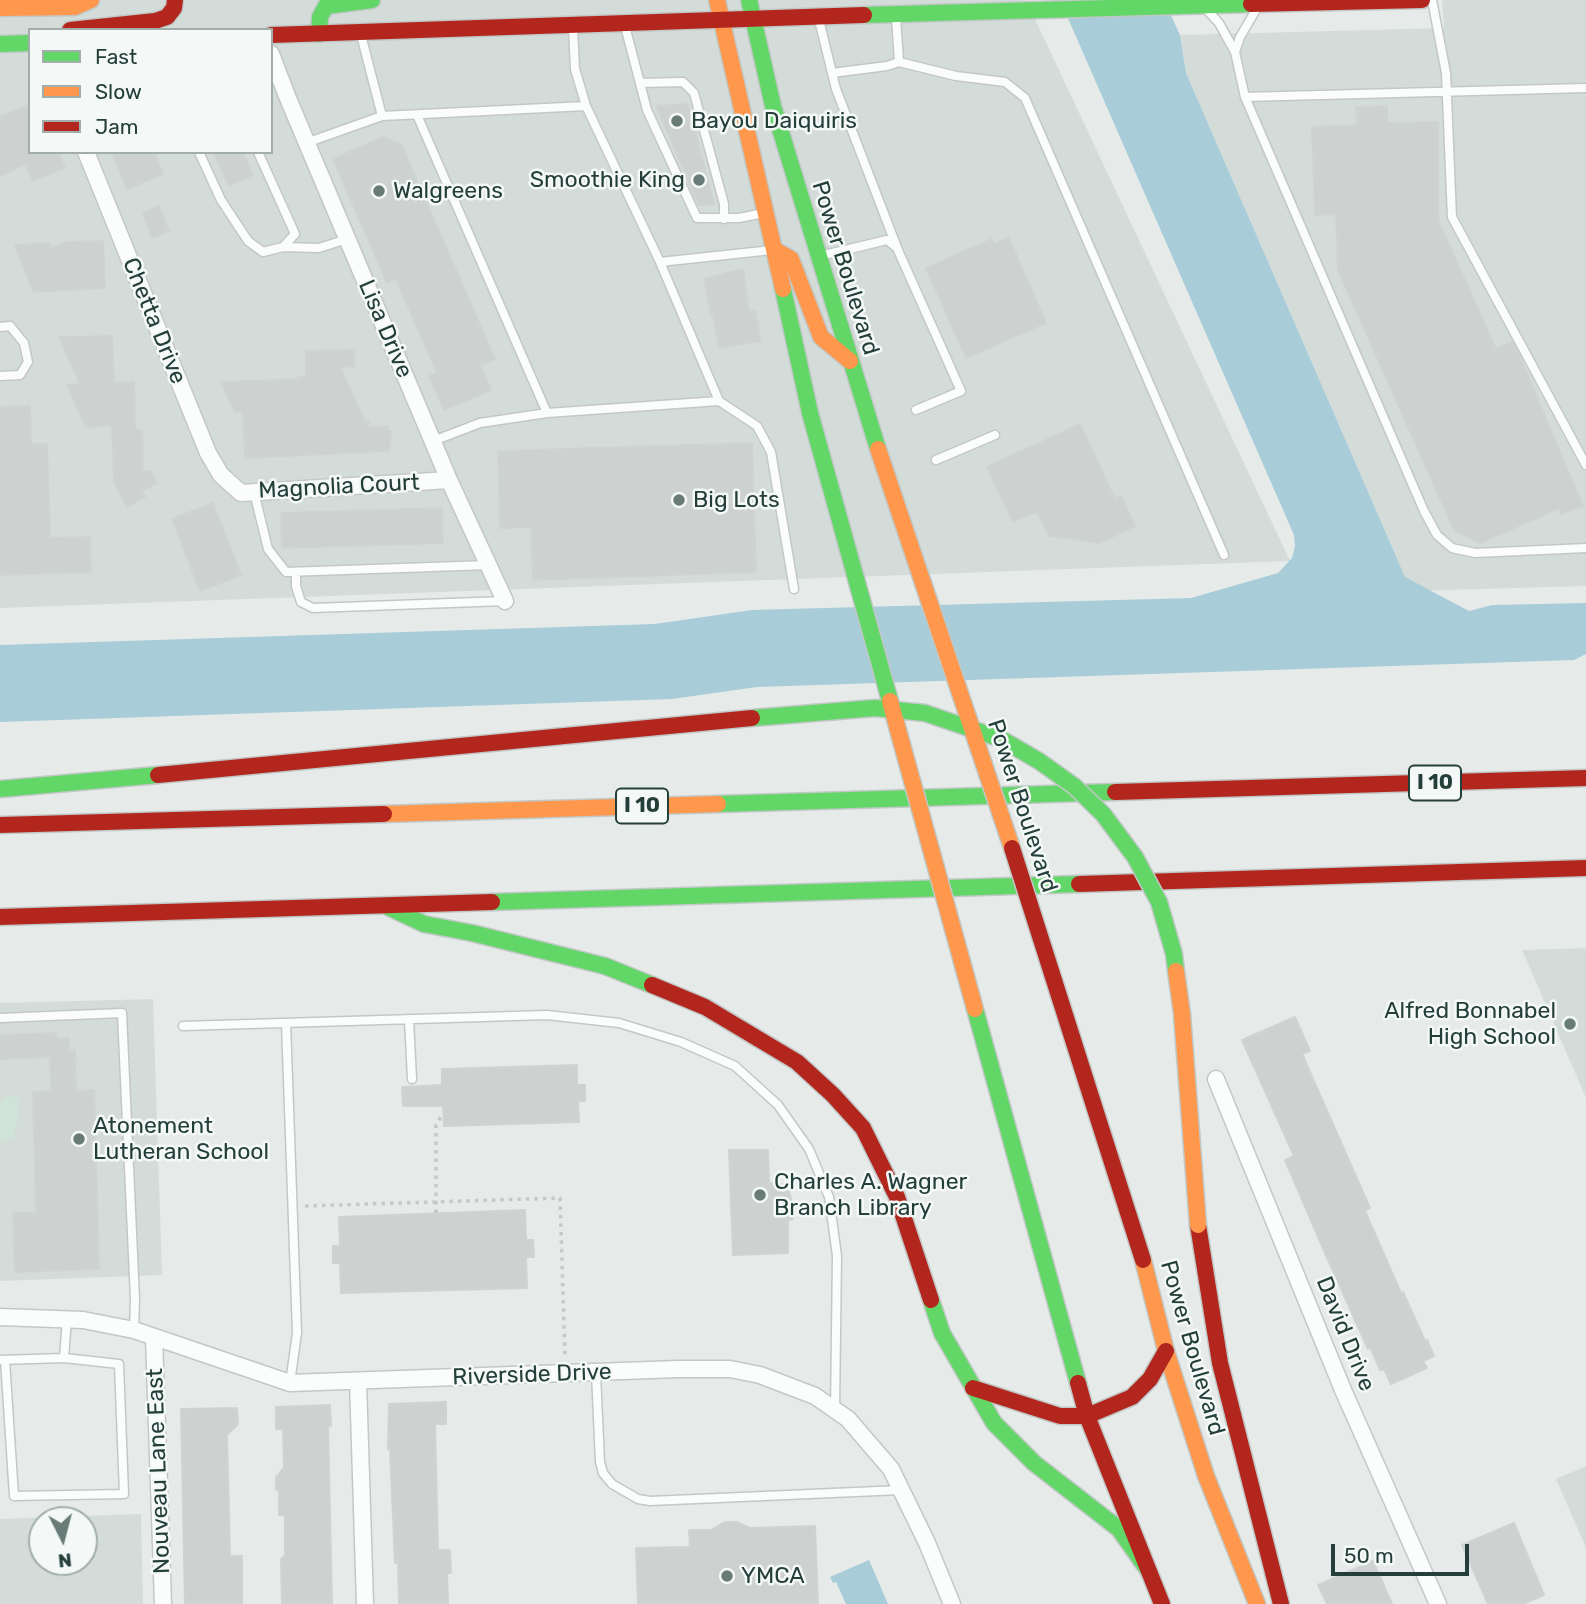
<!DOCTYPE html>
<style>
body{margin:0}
#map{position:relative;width:1586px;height:1604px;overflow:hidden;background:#e6ebe9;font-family:Rubik,sans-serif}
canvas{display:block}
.legend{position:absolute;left:28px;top:28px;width:245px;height:126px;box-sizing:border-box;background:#f4f9f7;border:2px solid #a1aeab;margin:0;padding:9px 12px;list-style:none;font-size:21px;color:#243e3a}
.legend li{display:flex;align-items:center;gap:14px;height:35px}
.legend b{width:35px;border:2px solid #a1aeab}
.north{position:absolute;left:28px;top:1506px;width:70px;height:70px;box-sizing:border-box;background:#f4f9f7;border:2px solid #a1aeab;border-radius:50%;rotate:174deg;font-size:19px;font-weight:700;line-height:28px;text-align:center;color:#243e3a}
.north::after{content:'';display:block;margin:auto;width:24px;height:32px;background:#687b77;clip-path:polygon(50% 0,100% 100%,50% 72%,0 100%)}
.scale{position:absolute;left:1331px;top:1544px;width:138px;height:32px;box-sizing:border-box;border:4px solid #243e3a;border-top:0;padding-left:9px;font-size:21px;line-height:24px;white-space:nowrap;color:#243e3a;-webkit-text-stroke:5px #f4f9f7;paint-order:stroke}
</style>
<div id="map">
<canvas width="1586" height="1604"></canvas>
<ul class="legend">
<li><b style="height:9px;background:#63d668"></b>Fast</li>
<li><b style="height:9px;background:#ff974d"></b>Slow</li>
<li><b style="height:9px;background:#b3261e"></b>Jam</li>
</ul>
<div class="north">N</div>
<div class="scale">50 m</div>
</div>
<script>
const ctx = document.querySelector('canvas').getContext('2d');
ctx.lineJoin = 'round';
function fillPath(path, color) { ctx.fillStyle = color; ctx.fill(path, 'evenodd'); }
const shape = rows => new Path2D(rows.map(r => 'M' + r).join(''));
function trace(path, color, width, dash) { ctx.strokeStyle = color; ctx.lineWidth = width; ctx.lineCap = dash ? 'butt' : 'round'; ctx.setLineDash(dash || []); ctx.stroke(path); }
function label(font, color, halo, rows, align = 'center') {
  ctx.font = font + ' Rubik,sans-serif'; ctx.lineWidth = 5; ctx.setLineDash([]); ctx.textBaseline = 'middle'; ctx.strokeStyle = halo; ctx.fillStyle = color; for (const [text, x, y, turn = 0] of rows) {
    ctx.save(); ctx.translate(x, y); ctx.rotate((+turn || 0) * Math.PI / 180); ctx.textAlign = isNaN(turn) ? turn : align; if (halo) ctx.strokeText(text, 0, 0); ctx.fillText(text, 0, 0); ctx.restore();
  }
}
const built = shape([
 [0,0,1026,0,1290,561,0,608],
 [30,30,271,30,271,152,30,152],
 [1442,0,1586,0,1586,586,1411,591,1186,73,1180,35,1444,28],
 [1586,948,1586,1098,1522,950],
 [153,999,162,1275,0,1281,0,1003],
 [1586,1466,1586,1548,1556,1479],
 [141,1514,143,1604,0,1604,0,1519],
 [42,1520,84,1520,84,1562,42,1562]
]);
const green = shape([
 [6,1097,16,1097,19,1101,19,1121,14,1128,15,1133,12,1138,0,1142,0,1106]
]);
const water = shape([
 [1060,0,1164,0,1180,35,1186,73,1405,577,1469,611,1492,605,1586,603,1586,654,1574,660,757,687,672,699,0,722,0,645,655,624,752,610,1191,598,1278,573,1292,558,1295,546,1294,535],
 [869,1560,888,1604,846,1604,836,1582,833,1583,830,1577]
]);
const building = shape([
 [30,104,30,152,58,152,65,168,33,181,26,164,0,176,0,117,30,104],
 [688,104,714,204,699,205,656,106,688,104],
 [1387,106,1387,123,1438,122,1438,220,1496,349,1512,342,1517,350,1583,506,1561,514,1559,508,1481,543,1454,530,1338,270,1336,214,1315,215,1312,127,1357,125,1356,107,1387,106],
 [383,137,401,144,495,359,480,365,491,390,444,410,429,376,437,373,396,279,387,283,333,159,383,137],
 [111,152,154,152,163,174,127,189,111,152],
 [213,152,243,152,253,175,229,186,213,152],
 [159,206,169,231,152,238,143,213,159,206],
 [1009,238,1046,323,966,358,926,268,992,239,995,244,1009,238],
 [103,241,105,288,33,292,15,245,49,243,51,249,67,242,103,241],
 [743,269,749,312,755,311,761,341,719,348,713,315,711,315,704,279,743,269],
 [112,336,114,383,134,382,135,429,142,431,143,471,151,471,157,483,142,491,145,497,127,507,114,481,112,426,86,427,67,385,80,384,59,337,112,336],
 [354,350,354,366,340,367,365,422,369,422,369,427,388,426,388,431,391,431,389,451,245,458,243,412,235,412,221,382,299,379,298,377,306,377,306,351,354,350],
 [30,406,31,444,47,444,50,538,90,537,91,572,0,575,0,407,30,406],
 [1080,424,1115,499,1121,496,1135,526,1099,543,1049,536,1037,511,1013,522,987,467,1080,424],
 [752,443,756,572,533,580,531,527,500,528,498,451,752,443],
 [213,503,241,575,200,591,172,519,213,503],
 [442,508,443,543,282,548,281,513,442,508],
 [1295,1017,1310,1051,1302,1054,1370,1208,1365,1211,1401,1293,1403,1292,1425,1341,1427,1340,1434,1356,1423,1361,1427,1368,1391,1384,1384,1369,1380,1370,1370,1347,1368,1349,1325,1253,1285,1160,1294,1156,1242,1040,1295,1017],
 [56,1033,56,1039,69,1038,69,1050,75,1050,76,1091,94,1090,99,1269,15,1272,13,1213,36,1213,33,1092,51,1091,50,1057,0,1059,0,1035,56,1033],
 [577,1065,577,1085,585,1085,585,1101,578,1101,579,1122,444,1126,443,1106,403,1106,402,1087,442,1085,442,1069,577,1065],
 [729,1150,768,1150,769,1183,787,1185,793,1205,793,1219,788,1220,788,1253,733,1255,729,1150],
 [525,1210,526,1240,533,1240,534,1257,526,1257,527,1288,341,1293,340,1263,333,1263,333,1246,340,1246,339,1217,525,1210],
 [446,1402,446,1424,435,1424,438,1550,450,1550,451,1573,447,1573,448,1604,399,1604,398,1562,395,1563,390,1449,388,1449,389,1404,446,1402],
 [330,1405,331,1426,328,1427,332,1604,282,1604,281,1559,285,1555,285,1515,279,1515,279,1490,276,1490,276,1477,284,1468,283,1429,276,1429,276,1407,330,1405],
 [237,1408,238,1424,227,1435,230,1556,242,1556,242,1604,185,1604,181,1409,237,1408],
 [725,1522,737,1522,750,1528,815,1526,818,1604,638,1604,636,1548,690,1547,689,1530,711,1530,725,1522],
 [1514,1523,1544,1595,1523,1604,1488,1604,1462,1545,1514,1523],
 [1373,1561,1392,1604,1327,1604,1318,1585,1373,1561]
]);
const path = shape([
 [305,1206,560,1198,565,1357],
 [436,1213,436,1125,443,1113]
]);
const lane = shape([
 [1432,0,1446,73,1452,217,1586,465],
 [1207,10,1219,23,1235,52,1240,37,1257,8],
 [819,20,836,89,896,245],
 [625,26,647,110,697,218,739,218,764,213],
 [361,35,382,116],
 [1235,52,1245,97,1424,511,1437,535,1452,548,1475,553,1586,548],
 [899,62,956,76,1005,82,1025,98,1224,555],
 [832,73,887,66,899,62,896,17],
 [640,83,683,82,694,93,724,204,724,219],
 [1245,97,1586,88],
 [417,115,547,413,719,401,660,262,586,106],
 [306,143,382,116,586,106,575,69,573,28],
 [199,152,221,200,248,241,263,252,283,247,295,234,258,152],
 [283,247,319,248,347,239],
 [820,256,887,240,897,248,961,391,916,410],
 [660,262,772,250],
 [0,327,10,326,24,343,28,362,20,375,0,376],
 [719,401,757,426,771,452,794,589],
 [433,441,480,423,547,413],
 [936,460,995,435],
 [254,492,268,549,286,572,489,565],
 [296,573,296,586,301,602,313,608,505,601],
 [0,1018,122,1013,135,1299,134,1330],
 [409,1019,412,1079],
 [286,1023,297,1333,290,1383],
 [183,1026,547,1015,619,1023,681,1042,735,1066,778,1105,809,1149,829,1197,837,1256,835,1410],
 [64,1358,67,1319],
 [0,1360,64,1358,119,1364,124,1494,14,1496,5,1360],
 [596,1373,600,1462,603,1473,612,1484,638,1499,650,1501,901,1490]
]);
const street = shape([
 [271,54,287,96,449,480,505,601],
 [86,152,208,453,221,475,241,493,449,480],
 [1216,1079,1343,1390,1438,1604],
 [0,1317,83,1320,134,1330,290,1383,678,1369,730,1369,760,1375,815,1396,848,1419,891,1469,927,1543,952,1604],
 [154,1337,163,1604],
 [358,1381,365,1604]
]);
const fast = shape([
 [749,0,773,106,878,449],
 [864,15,1251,4],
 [319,34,320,17,326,6,372,0],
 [0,44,30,43],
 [783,289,810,413],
 [0,789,158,775],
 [718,804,1115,792],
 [492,902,1079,884],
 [388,907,424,924,472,933,605,966,652,985],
 [975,1009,1078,1383],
 [931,1300,942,1333,994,1423,1034,1463,1119,1529,1148,1570]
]);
const slow = shape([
 [717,0,783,289],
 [0,8,75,7,91,0],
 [775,250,791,259,821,337,850,361],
 [384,814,718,804],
 [1143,1260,1166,1351,1206,1476,1257,1604]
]);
const jam = shape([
 [1251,4,1422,0],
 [70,30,155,21,167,17,174,8,175,0],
 [271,35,864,15],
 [1115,792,1586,778],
 [0,825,384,814],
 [1079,884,1586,868],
 [0,917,492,902],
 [652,985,705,1007,797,1062,833,1095,863,1128,897,1197,931,1300],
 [1198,1225,1220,1363,1281,1604],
 [1078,1383,1087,1416,1162,1604],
 [973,1388,1060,1416,1087,1416,1132,1397,1150,1379,1166,1351]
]);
const fastBridge = shape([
 [810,413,890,701],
 [752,718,875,708,925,713,1001,739,1039,761,1074,786,1103,814,1135,857,1159,902,1174,954,1176,971]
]);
const slowBridge = shape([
 [878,449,1012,848],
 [890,701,975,1009],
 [1176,971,1182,1014,1198,1225]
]);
const jamBridge = shape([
 [158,775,752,718],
 [1012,848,1143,1260]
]);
const markers = [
 [677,121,7,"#687b77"],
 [699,180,7,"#687b77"],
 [379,191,7,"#687b77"],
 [679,500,7,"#687b77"],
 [1570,1024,7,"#687b77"],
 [79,1139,7,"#687b77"],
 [760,1195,7,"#687b77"],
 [727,1576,7,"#687b77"]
];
const shields = [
 [1435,783,52],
 [642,806,52]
];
const shieldNames = [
 ["I 10",1435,783],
 ["I 10",642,806]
];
const poiNames = [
 ["Bayou Daiquiris",691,121],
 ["Smoothie King",685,180,"right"],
 ["Walgreens",393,191],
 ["Big Lots",693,500],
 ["Alfred Bonnabel",1556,1011,"right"],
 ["High School",1556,1037,"right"],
 ["Atonement",93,1126],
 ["Lutheran School",93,1152],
 ["Charles A. Wagner",774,1182],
 ["Branch Library",774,1208],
 ["YMCA",741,1576]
];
const streetNames = [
 ["Power Boulevard",845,268,73],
 ["Chetta Drive",154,321,68],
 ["Lisa Drive",385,329,67],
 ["Magnolia Court",339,487,-3],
 ["Power Boulevard",1022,806,72],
 ["David Drive",1345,1334,68],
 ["Power Boulevard",1192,1348,74],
 ["Riverside Drive",532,1375,-2],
 ["Nouveau Lane East",159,1471,-92]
];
fillPath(built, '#d4dcd9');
fillPath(green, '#cfe3d8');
fillPath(water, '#a8ccd8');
fillPath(building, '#cdd2d0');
trace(building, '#ced4d2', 2);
trace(lane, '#c3c8c6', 11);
trace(street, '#c3c8c6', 19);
trace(fast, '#c1c8c6', 19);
trace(slow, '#c1c8c6', 19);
trace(jam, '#c1c8c6', 19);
trace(path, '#c2cac9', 3.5, [3.5, 5]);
trace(lane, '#fbfcfc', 8);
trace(street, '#fbfcfc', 16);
trace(fast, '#63d668', 16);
trace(slow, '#ff974d', 16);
trace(jam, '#b3261e', 16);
trace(fastBridge, '#c1c8c6', 19, []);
trace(slowBridge, '#c1c8c6', 19, []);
trace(jamBridge, '#c1c8c6', 19, []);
trace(fastBridge, '#63d668', 16);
trace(slowBridge, '#ff974d', 16);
trace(jamBridge, '#b3261e', 16);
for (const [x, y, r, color] of markers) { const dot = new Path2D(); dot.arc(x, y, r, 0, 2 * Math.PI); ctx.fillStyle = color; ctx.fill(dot); trace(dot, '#f4f9f7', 2.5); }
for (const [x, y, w] of shields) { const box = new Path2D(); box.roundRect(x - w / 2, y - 17.5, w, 35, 5); ctx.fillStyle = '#f4f9f7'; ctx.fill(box); trace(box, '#243e3a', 2); }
label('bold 21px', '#243e3a', null, shieldNames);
label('23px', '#243e3a', '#f4f9f7', poiNames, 'left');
label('23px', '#243e3a', '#f4f9f7', streetNames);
</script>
